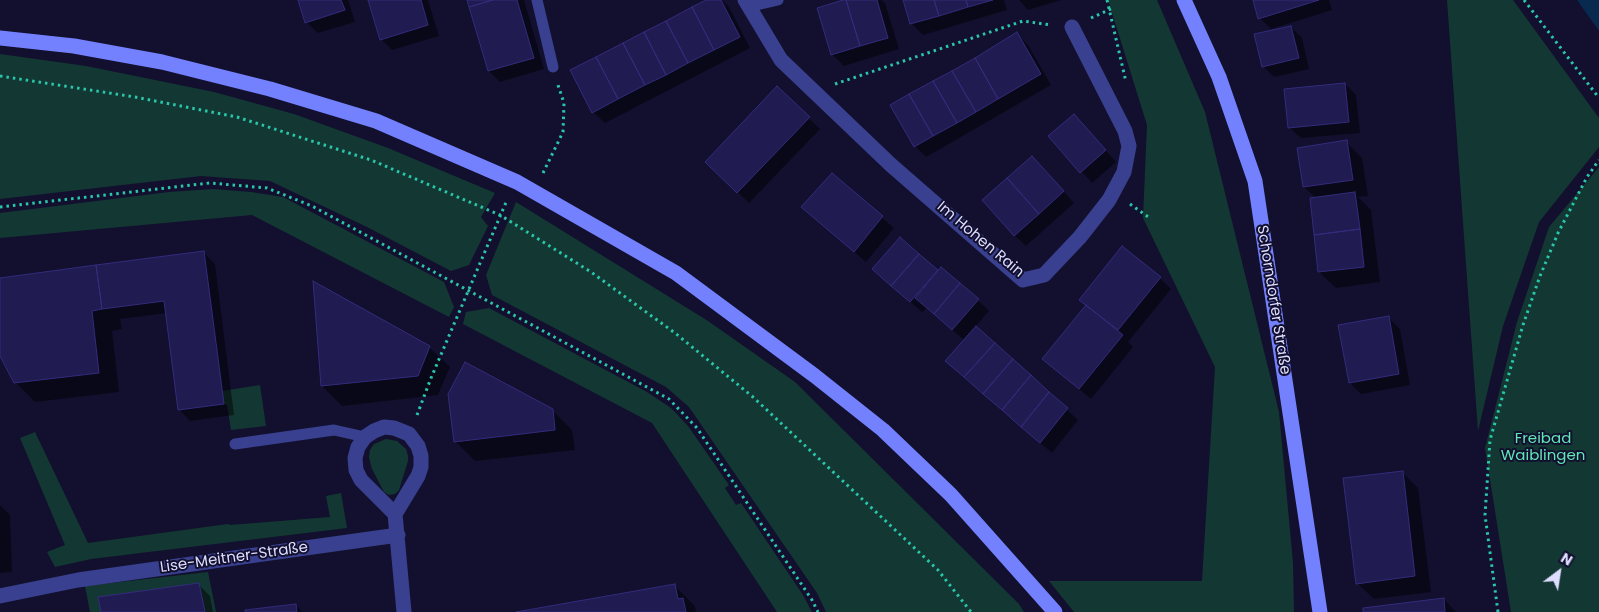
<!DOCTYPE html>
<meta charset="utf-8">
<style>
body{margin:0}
#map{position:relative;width:1599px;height:612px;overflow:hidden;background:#12102e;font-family:Poppins,sans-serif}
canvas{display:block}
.north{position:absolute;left:1534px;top:547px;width:50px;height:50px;-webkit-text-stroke:4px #12102e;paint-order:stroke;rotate:31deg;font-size:14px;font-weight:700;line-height:20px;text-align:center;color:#ddf}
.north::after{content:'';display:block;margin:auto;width:18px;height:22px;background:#ddf;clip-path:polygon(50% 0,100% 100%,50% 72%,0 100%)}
</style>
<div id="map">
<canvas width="1599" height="612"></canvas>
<div class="north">N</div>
</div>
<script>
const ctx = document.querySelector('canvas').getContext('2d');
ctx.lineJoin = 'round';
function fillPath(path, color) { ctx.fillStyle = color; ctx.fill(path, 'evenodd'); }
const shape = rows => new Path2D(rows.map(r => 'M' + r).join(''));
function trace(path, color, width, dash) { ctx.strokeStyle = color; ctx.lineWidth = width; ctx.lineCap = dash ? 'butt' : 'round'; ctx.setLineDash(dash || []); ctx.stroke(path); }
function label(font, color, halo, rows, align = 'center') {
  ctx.font = font + ' Poppins,sans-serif'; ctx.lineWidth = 4; ctx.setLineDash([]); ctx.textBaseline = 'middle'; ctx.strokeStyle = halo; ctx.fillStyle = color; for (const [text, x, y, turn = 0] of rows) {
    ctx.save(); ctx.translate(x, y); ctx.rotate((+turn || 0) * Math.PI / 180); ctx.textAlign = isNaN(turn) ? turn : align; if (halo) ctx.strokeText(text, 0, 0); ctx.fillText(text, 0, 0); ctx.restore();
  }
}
const green = shape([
 [1108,0,1157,0,1205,112,1279,412,1293,563,1294,612,1074,612,1049,581,1202,581,1215,367,1143,218,1147,125],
 [1447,0,1513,0,1599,118,1599,147,1539,222,1503,326,1478,431],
 [0,54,86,66,214,92,294,114,388,148,495,193,481,217,488,226,469,265,451,271,367,227,270,181,201,176,0,199],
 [1599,167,1599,612,1511,612,1485,448,1517,322,1549,227],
 [213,189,251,192,283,197,444,282,454,307,449,317,252,215,0,238,0,213,169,192],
 [516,202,708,321,795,382,1019,604,1024,612,826,612,817,593,689,407,666,387,492,295,486,275],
 [489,308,647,392,671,408,688,426,729,485,725,488,736,505,741,503,803,595,812,612,777,612,652,423,463,324,466,312],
 [260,385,266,426,231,430,227,405,224,404,222,391],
 [35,432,88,543,228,524,230,525,330,517,326,496,341,493,347,528,91,559,55,567,47,552,65,545,20,438],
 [386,439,397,441,406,449,408,456,408,461,399,490,395,494,389,495,384,492,372,469,369,457,370,450,374,444],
 [208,572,216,612,90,612,85,586]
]);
const water = shape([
 [1577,0,1599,0,1599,31]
]);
const shadow = shape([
 [299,0,348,0,355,22,318,33,306,22],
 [369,0,428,0,439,36,392,50,381,39],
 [469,0,524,0,544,69,500,82,489,71],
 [709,0,722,0,729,7,750,48,605,123,593,112],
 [847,0,881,0,885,3,899,49,844,66,832,54],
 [905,0,1004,0,1007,10,923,35,911,23],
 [1019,0,1061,0,1028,10],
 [1254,0,1329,0,1332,10,1271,29,1260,18],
 [1291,27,1302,38,1309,69,1274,77,1263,66],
 [1017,34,1028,45,1051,85,926,157,915,146,891,106],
 [1345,84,1356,95,1360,133,1301,138,1289,127],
 [777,88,820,129,749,203,706,162],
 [1074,115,1116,162,1092,183,1050,136],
 [1346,142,1362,158,1368,196,1358,197,1371,210,1380,282,1336,288,1319,272,1316,198,1304,187],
 [1044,169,1074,203,1026,246,1014,235],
 [832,175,894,228,866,262,814,218],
 [900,239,939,272,978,300,989,311,975,327,1078,420,1052,453,947,361,965,341,927,308,922,312,885,280],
 [203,252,215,264,234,415,190,421,179,409,167,313,120,319,122,329,112,331,119,392,35,402,15,382,0,353,0,279],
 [1160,278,1171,289,1128,342,1133,347,1091,399,1044,359,1087,306],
 [1388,317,1400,329,1410,385,1361,394,1350,383],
 [429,347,450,367,438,395,342,406,322,386],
 [552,410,572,430,575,450,475,461,455,441],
 [1402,472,1418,488,1431,592,1374,599,1357,583],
 [0,505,10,515,12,572,0,573],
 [199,585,210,596,213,612,102,612],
 [675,586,695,606,696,612,523,612],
 [1444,599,1456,612,1365,612],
 [296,605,302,612,246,612]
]);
const building = shape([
 [298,0,341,0,345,10,305,23,298,0],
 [368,0,421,0,428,25,380,40,368,0],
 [467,0,493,0,469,7,467,0],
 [493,0,517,0,534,58,488,71,469,7,493,0],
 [706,0,721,0,740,37,714,50,692,7,706,0],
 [843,0,846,0,860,46,831,55,817,8,843,0],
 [846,0,877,0,888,38,860,46,846,0],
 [903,0,934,0,939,16,910,24,903,0],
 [934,0,966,0,968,7,939,16,934,0],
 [966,0,993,0,968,7,966,0],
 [1253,0,1319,0,1258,19,1253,0],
 [692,7,714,50,688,63,666,21,692,7],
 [666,21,688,63,666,75,644,32,666,21],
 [1291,26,1299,58,1262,67,1254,34,1291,26],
 [644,32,666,75,645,85,623,43,644,32],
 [1017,32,1041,74,998,99,975,58,1017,32],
 [623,43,645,85,618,99,596,57,623,43],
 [596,57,618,99,592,113,570,70,596,57],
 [975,58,998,99,976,112,952,71,975,58],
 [952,71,976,112,957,123,933,81,952,71],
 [933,81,957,123,933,136,909,94,933,81],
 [1345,83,1349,122,1288,128,1284,89,1345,83],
 [777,86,810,117,737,193,705,162,777,86],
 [909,94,933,136,914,147,890,105,909,94],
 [1074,114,1106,150,1080,173,1048,136,1074,114],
 [1347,140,1353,180,1303,187,1297,148,1347,140],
 [1032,156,1064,191,1039,214,1007,178,1032,156],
 [832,173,883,216,854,252,801,207,832,173],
 [1007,178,1039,214,1014,236,982,200,1007,178],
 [1355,192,1360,229,1314,235,1310,198,1355,192],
 [1360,229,1364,267,1318,272,1314,235,1360,229],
 [900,237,919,254,891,286,872,269,900,237],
 [1122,246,1161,277,1118,330,1079,300,1122,246],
 [204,251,224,404,178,410,164,301,102,309,96,265,204,251],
 [919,254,938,270,910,302,891,286,919,254],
 [96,265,102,309,92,311,99,373,14,383,0,356,0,278,96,265],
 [941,267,960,283,934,314,915,298,941,267],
 [313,281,430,346,418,376,321,386,313,281],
 [960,283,979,299,952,330,934,314,960,283],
 [1086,305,1123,335,1079,389,1042,359,1086,305],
 [1389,316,1399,374,1349,383,1338,325,1389,316],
 [976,326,995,343,964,377,945,361,976,326],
 [995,343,1013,359,983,394,964,377,995,343],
 [1013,359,1031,375,1002,410,983,394,1013,359],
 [465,362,553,409,555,430,454,442,448,394,465,362],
 [1031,375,1049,392,1021,427,1002,410,1031,375],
 [1049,392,1068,408,1040,443,1021,427,1049,392],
 [1403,471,1415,576,1356,584,1343,478,1403,471],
 [199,583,205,612,101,612,98,597,199,583],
 [675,584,678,599,683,598,686,612,516,612,675,584],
 [1444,598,1445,612,1363,612,1363,608,1444,598],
 [296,604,297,612,245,612,245,610,296,604]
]);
const path = shape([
 [1107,0,1126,82],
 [1524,0,1599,98],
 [1091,18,1111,9],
 [0,76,135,97,237,117,371,160,500,215,591,272,675,333,753,397,938,570,971,612],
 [835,84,1023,21,1051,25],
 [543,173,563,132,564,103,558,85],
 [1130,204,1151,219],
 [0,207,210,183,267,188,312,206,669,399,697,428,812,600,818,612],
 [417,415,431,378,507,200],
 [1498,612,1485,515,1490,440,1523,325,1540,276,1558,233,1587,177,1599,160]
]);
const lane = shape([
 [537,0,553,67],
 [748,7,778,0],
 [235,444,334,430,365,437]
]);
const street = shape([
 [745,0,781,60,891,165,1023,280,1044,275,1080,237,1109,200,1124,172,1129,146,1125,131,1072,27],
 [395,514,361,480,356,470,355,458,358,447,365,437,374,431,384,427,394,428,409,434,418,446,421,456,421,467,418,476,395,514,404,612],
 [0,596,78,580,398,535]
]);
const secondary = shape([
 [1184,0,1219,77,1255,181,1320,612],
 [0,38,74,46,162,62,270,89,376,121,517,182,676,273,815,376,883,430,951,495,1055,612]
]);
const streetNames = [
 ["Im Hohen Rain",980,240,40],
 ["Schorndorfer Straße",1273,300,81],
 ["Lise-Meitner-Straße",234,558,-8]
];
const parkNames = [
 ["Freibad",1543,439],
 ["Waiblingen",1543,456]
];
fillPath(green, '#133833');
fillPath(water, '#082a4f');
fillPath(shadow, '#0007');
fillPath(building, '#201b50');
trace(building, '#332c7d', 1);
trace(path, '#2ac6aa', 3, [2.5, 4]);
trace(lane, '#39408f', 11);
trace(street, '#39408f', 15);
trace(secondary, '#7481ff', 15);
label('15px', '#ddf', '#12102e', streetNames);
label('15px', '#61e7b6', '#12102e', parkNames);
</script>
